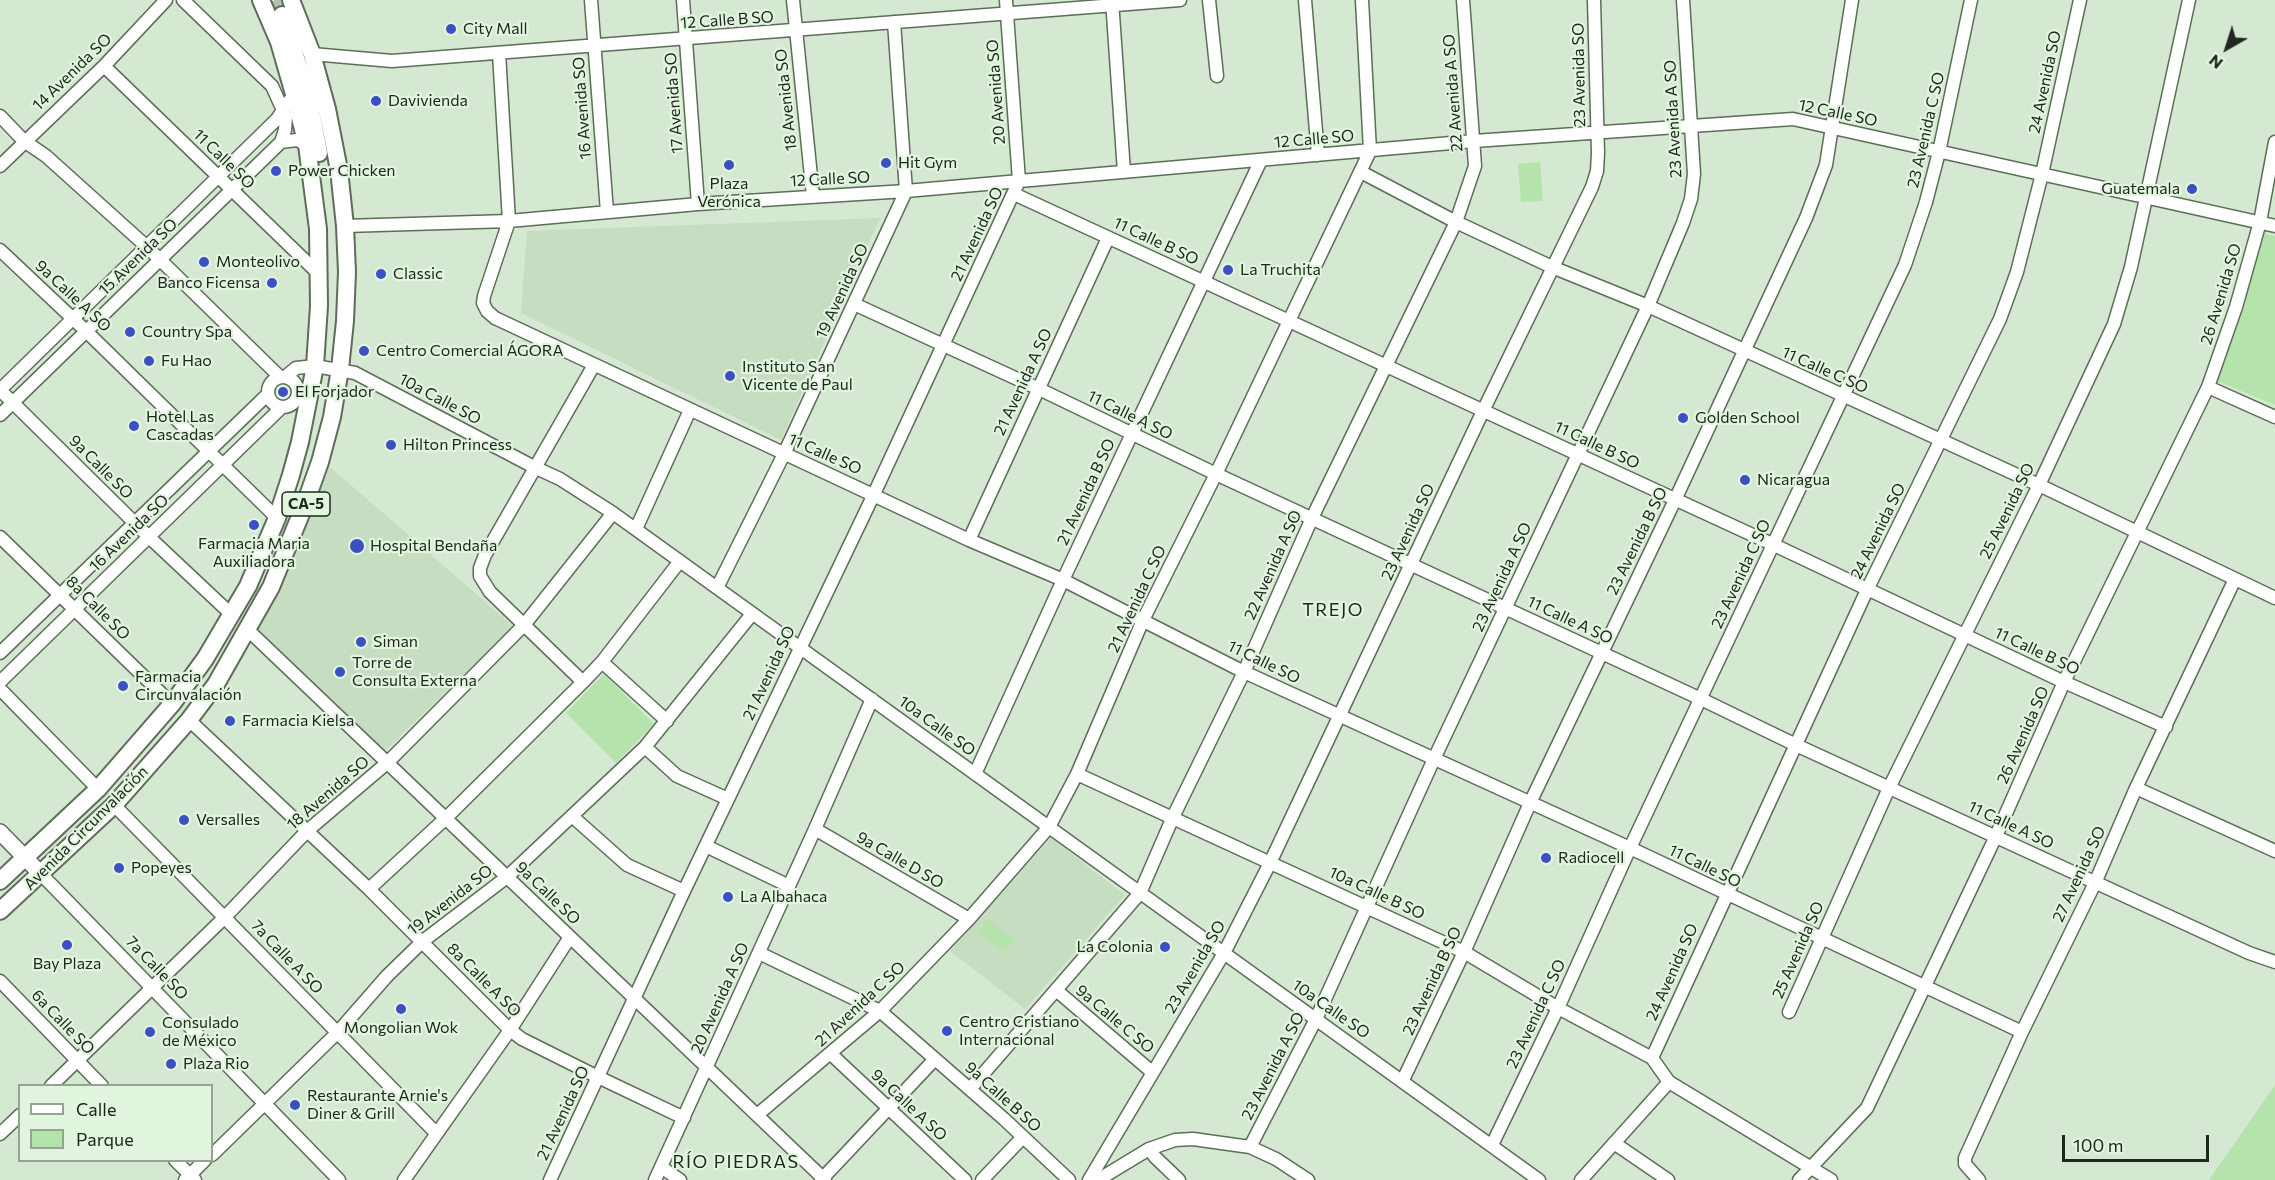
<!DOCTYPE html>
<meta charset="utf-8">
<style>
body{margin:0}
#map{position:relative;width:2275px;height:1180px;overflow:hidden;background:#d5e8d1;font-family:Commissioner,sans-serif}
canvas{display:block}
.legend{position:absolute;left:18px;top:1084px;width:195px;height:78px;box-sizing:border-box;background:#e2f6df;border:2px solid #94a392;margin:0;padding:8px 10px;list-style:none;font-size:18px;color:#20271f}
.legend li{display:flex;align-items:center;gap:12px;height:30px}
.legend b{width:30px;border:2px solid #94a392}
.north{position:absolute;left:2197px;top:18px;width:60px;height:60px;-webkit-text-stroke:4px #e2f6df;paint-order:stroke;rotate:219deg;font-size:16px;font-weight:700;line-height:24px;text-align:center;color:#20271f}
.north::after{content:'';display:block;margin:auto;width:21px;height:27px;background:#20271f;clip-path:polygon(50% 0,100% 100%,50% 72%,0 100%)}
.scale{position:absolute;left:2062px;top:1135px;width:147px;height:27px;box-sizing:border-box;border:3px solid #20271f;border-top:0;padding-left:8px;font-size:18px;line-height:21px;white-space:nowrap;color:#20271f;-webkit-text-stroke:4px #e2f6df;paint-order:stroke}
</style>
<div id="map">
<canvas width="2275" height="1180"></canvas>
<ul class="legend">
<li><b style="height:8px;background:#fff"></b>Calle</li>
<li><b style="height:16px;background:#b5e3ac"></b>Parque</li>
</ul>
<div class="north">N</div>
<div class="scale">100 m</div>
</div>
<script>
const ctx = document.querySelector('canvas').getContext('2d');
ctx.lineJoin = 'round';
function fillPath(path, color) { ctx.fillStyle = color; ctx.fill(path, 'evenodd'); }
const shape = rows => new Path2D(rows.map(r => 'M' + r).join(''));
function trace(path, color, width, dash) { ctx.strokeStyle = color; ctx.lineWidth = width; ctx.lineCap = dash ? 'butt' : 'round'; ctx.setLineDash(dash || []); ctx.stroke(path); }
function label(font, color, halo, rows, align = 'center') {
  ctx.font = font + ' Commissioner,sans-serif'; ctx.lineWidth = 4.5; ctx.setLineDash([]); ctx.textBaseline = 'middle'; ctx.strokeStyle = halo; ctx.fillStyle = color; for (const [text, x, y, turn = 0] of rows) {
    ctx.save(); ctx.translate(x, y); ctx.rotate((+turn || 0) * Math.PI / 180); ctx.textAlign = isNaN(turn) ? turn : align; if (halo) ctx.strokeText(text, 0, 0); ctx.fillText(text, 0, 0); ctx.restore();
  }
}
const built = shape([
 [880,218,781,440,521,313,527,231],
 [329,466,513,626,384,752,257,628],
 [1051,838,1125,895,1025,1009,950,951]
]);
const green = shape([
 [1540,162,1543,201,1521,202,1518,164],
 [2261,233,2275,236,2275,405,2217,381],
 '272 392a11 11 0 1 1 22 0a11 11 0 1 1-22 0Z',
 [604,674,654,724,616,763,566,713],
 [988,919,1014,939,1003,952,978,933],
 [2275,1085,2275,1180,2209,1180]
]);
const highwayTunnel = shape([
 [275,0,282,15]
]);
const minor = shape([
 [183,0,272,86,286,117,285,130,281,142],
 [591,0,607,212],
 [683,0,698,204],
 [793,0,813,196],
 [1112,0,1124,172],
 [1209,0,1217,76],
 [1305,0,1318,155],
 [499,53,509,221,484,296,483,303,487,311,495,318,969,540,1063,580,1244,672,1630,848,2022,1032],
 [312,54,392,61,1180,0],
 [104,66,320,275],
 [0,116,24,141,46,156,146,246,280,377],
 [0,166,104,66,166,0],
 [1361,172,1456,222,1552,267,1648,306,2039,485,2275,598],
 [1014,194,1772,544,2064,682,2166,727],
 [345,226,509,221,698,204,906,191,1474,141,1793,119,2275,226],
 [0,250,86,331,277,518],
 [854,304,1037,388,1216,474,1701,699,1796,745,2249,953,2275,962],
 '268 392a15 15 0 1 1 30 0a15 15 0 1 1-30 0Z',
 [285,377,296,368,315,366,355,373,534,467,560,479,613,513,1539,1180],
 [2208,387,2275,417],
 [0,390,277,119,294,94],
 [0,390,149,537,232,615],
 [0,415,281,142,297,140,307,145],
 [636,529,690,410],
 [0,537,172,704],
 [969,540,1108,238],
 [717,588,784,454,906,191,894,22],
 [248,630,825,1180],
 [0,653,268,394],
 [602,662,667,721],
 [0,682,282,407],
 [583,682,490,592,480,576,480,568,485,555,594,365],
 [0,689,98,789],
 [189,720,369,889,510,1030,522,1039,598,1077,684,1118],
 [645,747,677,776,728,799],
 [975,774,1063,580,1261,160],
 [1077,774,1464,952,1558,1008,1652,1058,1669,1082,1831,1180],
 [2136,788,2275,851],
 [114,805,436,1133],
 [573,817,627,865,684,891],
 [815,829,969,919],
 [706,846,789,886],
 [41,874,339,1180],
 [369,889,446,818,583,682,602,662,680,561],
 [759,953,880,1011,1004,1119,1069,1180],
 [0,981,102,1086],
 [1056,990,1152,1072],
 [1789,1012,1889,788,2039,485,2114,324,2131,267,2189,0],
 [831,1054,965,1180],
 [1652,1058,1867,590,2000,319,2017,272,2042,174,2080,0],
 [1403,1080,1464,952,1530,803,1675,500,1806,218,1826,165,1852,0],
 [51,1086,225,917,307,831,387,763,524,625,613,513],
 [970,1089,1140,893,1173,817,1244,672,1312,518,1456,222,1475,166,1463,0],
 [757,1115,880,1011,969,919,1049,827,1077,774,1143,620,1216,474,1370,151,1362,0],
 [0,1134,20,1115],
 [1614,1143,1668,1180],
 [1492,1145,1558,1008,1630,848,1905,265,1926,202,1939,152,1971,0],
 [1250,1147,1316,1019,1434,759,1648,306,1683,223,1691,199,1694,174,1683,0],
 [1149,1149,1155,1157,1179,1180],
 [212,1155,338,1032,387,976,423,941,507,877,645,747,752,614],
 [175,1160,195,1180],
 [661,1167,680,1180],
 [185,1180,205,1160],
 [404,1180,510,1030,570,937],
 [550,1180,684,891,874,494,1019,181,1006,0],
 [655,1180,815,829,872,699],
 [821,1180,935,1059],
 [982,1180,1023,1137],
 [1089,1180,1224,953,1270,863,1483,411,1592,187,1597,171,1598,153,1594,0],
 [1098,1180,1149,1149,1175,1140,1193,1139,1250,1147,1276,1159,1308,1180],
 [1581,1180,1669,1082],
 [1799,1180,1867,1108,1996,836,2064,682,2208,387,2236,307,2260,222,2275,142],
 [1979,1180,1965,1164,1965,1158,2022,1032,2095,883,2136,788,2235,579]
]);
const major = shape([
 [0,832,41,874]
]);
const highway = shape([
 [282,15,308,95,319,153],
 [0,881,98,789,172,704,205,659,248,586,277,518,291,475,300,442,315,366,319,306,318,229,307,145,294,94,279,42,261,0],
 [0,911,114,805,189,720,216,684,271,587,305,504,320,462,332,417,340,369,345,321,347,272,345,226,339,170,327,109,312,54,291,0]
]);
const markers = [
 [451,29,6,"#3b50c2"],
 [376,101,6,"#3b50c2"],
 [886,163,6,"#3b50c2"],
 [729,165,6,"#3b50c2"],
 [276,171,6,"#3b50c2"],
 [2192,189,6,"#3b50c2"],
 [204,262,6,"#3b50c2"],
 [1228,270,6,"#3b50c2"],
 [381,274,6,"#3b50c2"],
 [272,283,6,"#3b50c2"],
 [130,332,6,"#3b50c2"],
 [364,351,6,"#3b50c2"],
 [149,361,6,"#3b50c2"],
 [730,376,6,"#3b50c2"],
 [283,392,6,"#3b50c2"],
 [1683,418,6,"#3b50c2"],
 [134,426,6,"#3b50c2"],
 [391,445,6,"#3b50c2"],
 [1745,480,6,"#3b50c2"],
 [254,525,6,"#3b50c2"],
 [357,546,8,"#3b50c2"],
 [361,642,6,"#3b50c2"],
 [340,672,6,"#3b50c2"],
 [123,686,6,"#3b50c2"],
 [230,721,6,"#3b50c2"],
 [184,820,6,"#3b50c2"],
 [1546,858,6,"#3b50c2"],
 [119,868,6,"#3b50c2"],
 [728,897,6,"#3b50c2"],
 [67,945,6,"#3b50c2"],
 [1165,947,6,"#3b50c2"],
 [401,1009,6,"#3b50c2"],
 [947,1031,6,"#3b50c2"],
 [150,1032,6,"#3b50c2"],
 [171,1064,6,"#3b50c2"],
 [295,1105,6,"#3b50c2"]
];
const shields = [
 [306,504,48]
];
const shieldNames = [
 ["CA-5",306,504]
];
const streetNames = [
 ["12 Calle B SO",727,20,-4],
 ["14 Avenida SO",72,72,-44],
 ["23 Avenida SO",1579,75,-91],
 ["24 Avenida SO",2045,82,-78],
 ["20 Avenida SO",996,92,-94],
 ["22 Avenida A SO",1453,93,-94],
 ["18 Avenida SO",786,100,-96],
 ["17 Avenida SO",674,103,-94],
 ["16 Avenida SO",582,108,-94],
 ["12 Calle SO",1838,113,12],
 ["23 Avenida A SO",1673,119,-93],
 ["23 Avenida C SO",1926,130,-77],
 ["12 Calle SO",1314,139,-5],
 ["11 Calle SO",224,159,44],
 ["12 Calle SO",830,179,-3],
 ["21 Avenida SO",977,234,-65],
 ["11 Calle B SO",1156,241,25],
 ["15 Avenida SO",138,257,-44],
 ["19 Avenida SO",842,291,-65],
 ["26 Avenida SO",2221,294,-73],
 ["9a Calle A SO",73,296,43],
 ["11 Calle C SO",1825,370,24],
 ["21 Avenida A SO",1023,382,-65],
 ["10a Calle SO",440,399,28],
 ["11 Calle A SO",1130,415,26],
 ["11 Calle B SO",1597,445,25],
 ["11 Calle SO",825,454,24],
 ["9a Calle SO",101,467,45],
 ["21 Avenida B SO",1086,492,-65],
 ["25 Avenida SO",2007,511,-64],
 ["24 Avenida SO",1878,531,-64],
 ["23 Avenida SO",1408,532,-65],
 ["16 Avenida SO",129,533,-44],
 ["23 Avenida B SO",1637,541,-64],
 ["22 Avenida A SO",1273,565,-66],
 ["23 Avenida C SO",1741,574,-65],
 ["23 Avenida A SO",1502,577,-65],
 ["21 Avenida C SO",1137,599,-65],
 ["8a Calle SO",98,608,45],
 ["11 Calle A SO",1570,620,25],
 ["11 Calle B SO",2037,651,25],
 ["11 Calle SO",1264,662,26],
 ["21 Avenida SO",769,673,-65],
 ["10a Calle SO",937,726,36],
 ["26 Avenida SO",2023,735,-66],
 ["18 Avenida SO",328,793,-41],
 ["11 Calle A SO",2011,825,25],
 ["Avenida Circunvalación",86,828,-45],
 ["9a Calle D SO",900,860,30],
 ["11 Calle SO",1705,866,26],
 ["27 Avenida SO",2079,874,-65],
 ["9a Calle SO",548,893,44],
 ["10a Calle B SO",1377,893,25],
 ["19 Avenida SO",450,900,-38],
 ["25 Avenida SO",1798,950,-66],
 ["7a Calle A SO",287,957,46],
 ["23 Avenida SO",1195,967,-60],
 ["7a Calle SO",157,968,46],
 ["24 Avenida SO",1672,972,-66],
 ["8a Calle A SO",484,980,45],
 ["23 Avenida B SO",1432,981,-65],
 ["20 Avenida A SO",720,998,-66],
 ["21 Avenida C SO",860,1004,-43],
 ["10a Calle SO",1331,1009,35],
 ["23 Avenida C SO",1536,1014,-65],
 ["9a Calle C SO",1115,1019,40],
 ["6a Calle SO",63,1022,46],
 ["23 Avenida A SO",1273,1066,-63],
 ["9a Calle B SO",1003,1097,42],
 ["9a Calle A SO",909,1105,43],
 ["21 Avenida SO",563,1113,-65]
];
const poiNames = [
 ["City Mall",463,29],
 ["Davivienda",388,101],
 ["Hit Gym",898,163],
 ["Power Chicken",288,171],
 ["Plaza",729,184,"center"],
 ["Verónica",729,202,"center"],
 ["Guatemala",2180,189,"right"],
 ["Monteolivo",216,262],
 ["La Truchita",1240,270],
 ["Classic",393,274],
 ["Banco Ficensa",260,283,"right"],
 ["Country Spa",142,332],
 ["Centro Comercial ÁGORA",376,351],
 ["Fu Hao",161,361],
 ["Instituto San",742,367],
 ["Vicente de Paul",742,385],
 ["El Forjador",295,392],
 ["Hotel Las",146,417],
 ["Cascadas",146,435],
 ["Golden School",1695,418],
 ["Hilton Princess",403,445],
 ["Nicaragua",1757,480],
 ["Farmacia Maria",254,544,"center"],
 ["Auxiliadora",254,562,"center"],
 ["Hospital Bendaña",370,546],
 ["Siman",373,642],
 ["Torre de",352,663],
 ["Consulta Externa",352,681],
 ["Farmacia",135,677],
 ["Circunvalación",135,695],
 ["Farmacia Kielsa",242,721],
 ["Versalles",196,820],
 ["Radiocell",1558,858],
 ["Popeyes",131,868],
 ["La Albahaca",740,897],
 ["La Colonia",1153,947,"right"],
 ["Bay Plaza",67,964,"center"],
 ["Centro Cristiano",959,1022],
 ["Internacional",959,1040],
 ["Consulado",162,1023],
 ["de México",162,1041],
 ["Mongolian Wok",401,1028,"center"],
 ["Plaza Rio",183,1064],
 ["Restaurante Arnie's",307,1096],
 ["Diner & Grill",307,1114]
];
const neighbourhoodNames = [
 ["TREJO",1333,610],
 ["RÍO PIEDRAS",736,1162]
];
fillPath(built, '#c6ddc1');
fillPath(green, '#b5e3ac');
trace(highwayTunnel, '#b1c1ad', 16, [16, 8]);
trace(minor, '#5d6d59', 15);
trace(major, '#5d6d59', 18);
trace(highway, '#5d6d59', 20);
trace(minor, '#fff', 12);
trace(major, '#fff', 15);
trace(highway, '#fff', 16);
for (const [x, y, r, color] of markers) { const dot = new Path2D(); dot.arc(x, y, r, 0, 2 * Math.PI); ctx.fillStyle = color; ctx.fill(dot); trace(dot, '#e2f6df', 2); }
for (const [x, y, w] of shields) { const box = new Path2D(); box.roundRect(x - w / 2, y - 12, w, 24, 4.5); ctx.fillStyle = '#e2f6df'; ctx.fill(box); trace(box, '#20271f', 1.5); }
label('bold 15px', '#20271f', null, shieldNames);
label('16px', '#20271f', '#e2f6df', streetNames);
label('16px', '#20271f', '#e2f6df', poiNames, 'left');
ctx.letterSpacing = '1.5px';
label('18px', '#20271f', '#e2f6df', neighbourhoodNames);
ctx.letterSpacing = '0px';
</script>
